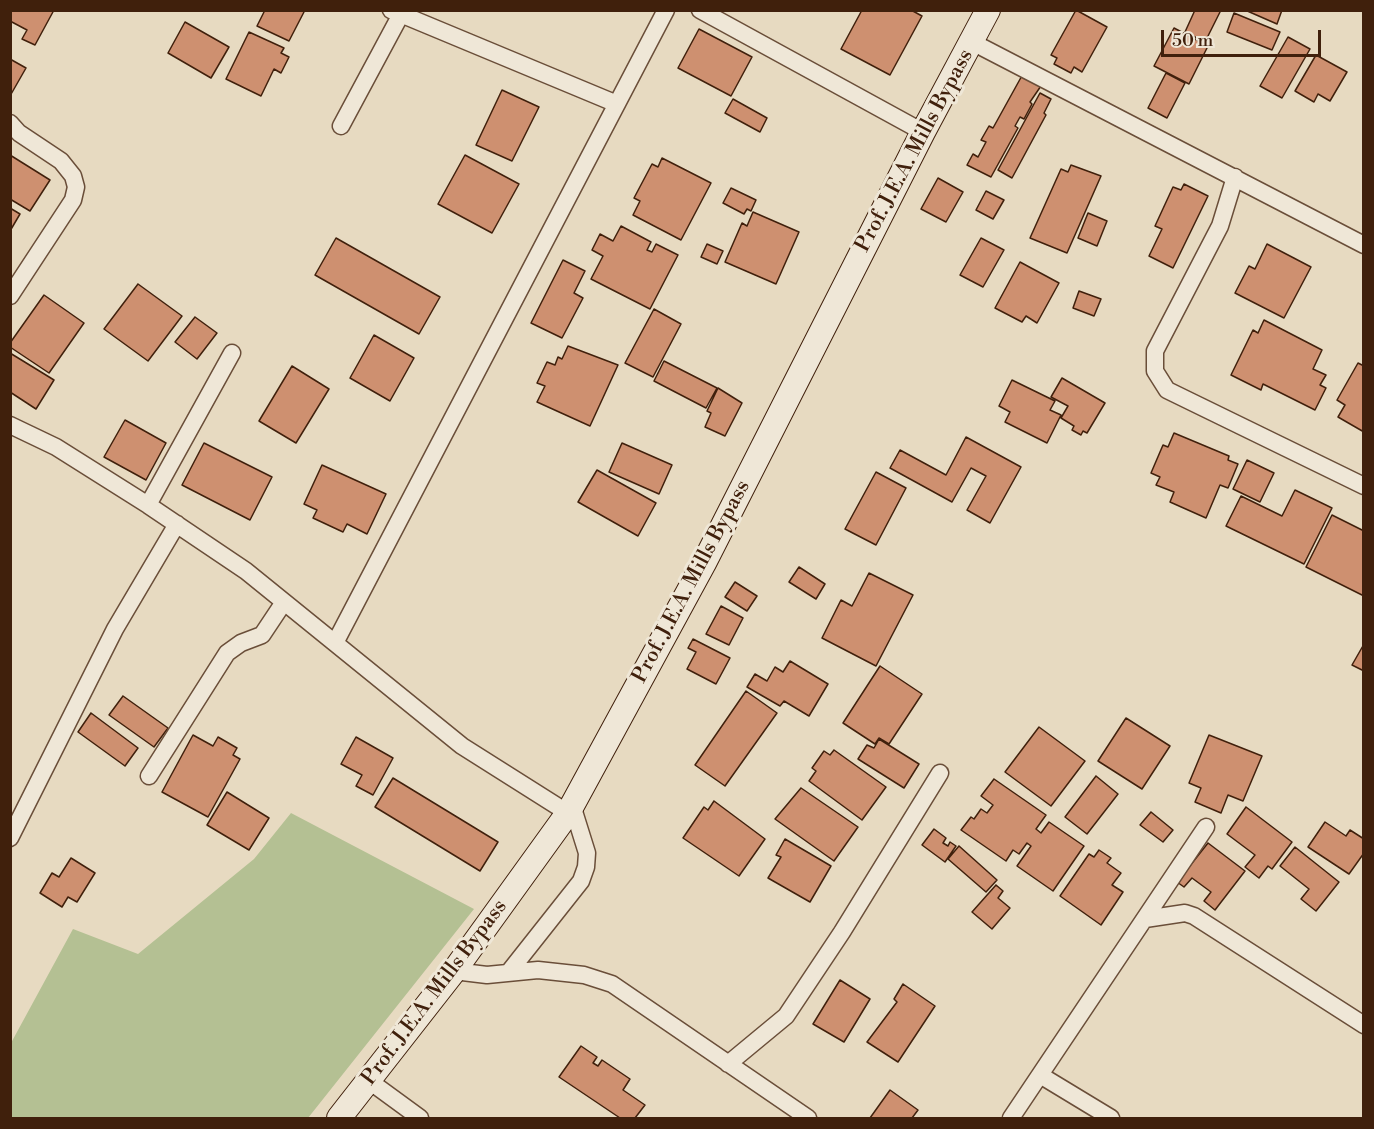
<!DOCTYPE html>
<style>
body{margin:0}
#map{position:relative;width:1374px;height:1129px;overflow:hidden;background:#e7dac1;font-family:"Libre Bodoni",serif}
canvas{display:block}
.frame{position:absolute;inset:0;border:12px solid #40200c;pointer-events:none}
.scale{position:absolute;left:1161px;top:30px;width:160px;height:27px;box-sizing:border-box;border:3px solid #40200c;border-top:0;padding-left:8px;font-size:18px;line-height:21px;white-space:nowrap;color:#40200c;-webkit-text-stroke:4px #efe7d7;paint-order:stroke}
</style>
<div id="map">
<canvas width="1374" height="1129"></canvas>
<div class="frame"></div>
<div class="scale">50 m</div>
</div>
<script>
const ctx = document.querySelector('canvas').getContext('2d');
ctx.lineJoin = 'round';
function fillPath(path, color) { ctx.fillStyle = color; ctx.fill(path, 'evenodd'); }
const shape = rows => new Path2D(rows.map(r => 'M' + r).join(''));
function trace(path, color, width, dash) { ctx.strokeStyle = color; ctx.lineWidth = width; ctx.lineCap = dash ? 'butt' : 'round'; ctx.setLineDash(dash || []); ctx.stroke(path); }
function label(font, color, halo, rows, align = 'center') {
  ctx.font = font + ' "Libre Bodoni",serif'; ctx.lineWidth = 6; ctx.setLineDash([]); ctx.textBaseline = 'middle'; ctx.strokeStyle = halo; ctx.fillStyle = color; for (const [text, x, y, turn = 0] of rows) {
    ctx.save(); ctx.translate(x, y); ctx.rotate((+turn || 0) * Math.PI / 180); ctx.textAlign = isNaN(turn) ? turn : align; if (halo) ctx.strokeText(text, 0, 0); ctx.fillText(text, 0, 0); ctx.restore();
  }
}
const green = shape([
 [291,813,474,909,308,1118,11,1118,11,1043,73,929,138,954,254,859]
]);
const building = shape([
 [10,10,54,10,35,45,22,39,27,30,10,21,10,10],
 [265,10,305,10,289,41,257,26,265,10],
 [862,10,911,10,922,16,890,75,841,49,862,10],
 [1076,10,1107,27,1082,72,1074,67,1071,73,1054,64,1057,58,1051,55,1076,10],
 [1195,10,1221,10,1205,42,1185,32,1195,10],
 [1245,10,1282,10,1277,24,1245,10],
 [1234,13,1280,32,1272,50,1227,32,1234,13],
 [185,22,229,47,211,78,168,53,185,22],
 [1174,28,1208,46,1189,84,1154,66,1174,28],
 [699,29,752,57,731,96,678,68,699,29],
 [249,32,284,48,281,53,289,57,281,73,274,69,261,96,226,79,249,32],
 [1288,37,1310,49,1282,98,1260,86,1288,37],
 [1316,55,1347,72,1330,101,1318,94,1314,102,1295,91,1316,55],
 [10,59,26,68,10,96,10,59],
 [1024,72,1043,83,1030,102,1032,104,1024,119,1020,117,1015,126,1018,128,991,177,967,165,973,154,978,157,986,142,981,140,989,126,993,128,1024,72],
 [1166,73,1185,83,1167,118,1148,108,1166,73],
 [502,90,539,107,512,161,476,145,502,90],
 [1040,93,1051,99,1044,113,1046,115,1012,178,998,170,1040,93],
 [733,99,767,118,760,132,725,113,733,99],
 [10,155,50,180,30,211,10,199,10,155],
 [465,155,519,184,492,233,438,204,465,155],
 [662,158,711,183,681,240,633,215,640,201,634,198,652,164,658,167,662,158],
 [1071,165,1101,176,1067,253,1030,238,1061,169,1068,172,1071,165],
 [938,178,963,192,946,222,921,209,938,178],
 [1184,184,1208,196,1173,268,1149,256,1162,229,1155,226,1173,187,1181,190,1184,184],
 [731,188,756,200,751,211,747,209,744,214,723,203,731,188],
 [986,191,1004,200,993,219,976,210,986,191],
 [10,208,20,214,10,231,10,208],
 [753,212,799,232,776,284,725,262,742,223,747,226,753,212],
 [1088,213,1107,221,1097,246,1078,238,1088,213],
 [621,226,651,242,647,250,652,252,656,244,678,255,650,309,591,279,603,256,592,250,600,234,613,241,621,226],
 [336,238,440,297,419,334,315,275,336,238],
 [981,238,1004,250,983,287,960,275,981,238],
 [707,244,723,251,717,264,701,257,707,244],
 [1267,244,1311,267,1284,318,1235,293,1249,266,1255,269,1267,244],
 [563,260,585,271,574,293,583,298,562,338,531,323,563,260],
 [1020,262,1059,283,1037,323,1026,316,1022,322,995,308,1020,262],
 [138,284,182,316,148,361,104,329,138,284],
 [1079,291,1101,299,1094,316,1073,308,1079,291],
 [44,295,84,323,49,373,10,347,10,343,44,295],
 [654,309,681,324,653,377,625,363,654,309],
 [195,317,217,333,197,359,175,342,195,317],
 [1264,320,1322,350,1313,369,1326,375,1320,385,1326,388,1315,410,1263,384,1261,390,1231,375,1253,330,1258,333,1264,320],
 [374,335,414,358,390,401,350,378,374,335],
 [568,346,618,365,590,426,537,402,545,386,537,383,547,362,555,365,558,357,562,359,568,346],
 [10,353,54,380,36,409,10,392,10,353],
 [664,361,717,388,706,408,654,381,664,361],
 [1358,363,1364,366,1364,432,1338,417,1345,405,1337,400,1358,363],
 [292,366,329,389,296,443,259,421,292,366],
 [1062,378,1105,403,1087,433,1083,431,1081,435,1072,430,1074,426,1061,418,1068,406,1051,397,1062,378],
 [1012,380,1055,401,1050,410,1061,415,1047,443,1005,422,1010,412,999,406,1012,380],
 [718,388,742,403,725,436,705,427,711,413,707,411,718,388],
 [125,420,166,443,146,480,104,457,125,420],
 [1174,433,1229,456,1228,460,1238,464,1228,488,1220,485,1206,518,1170,502,1174,492,1156,485,1160,477,1151,473,1163,445,1168,447,1174,433],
 [966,437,1021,467,990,523,967,510,986,476,971,468,952,502,890,468,900,450,946,475,966,437],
 [204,443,272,477,250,520,182,485,204,443],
 [622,443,672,465,659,494,609,472,622,443],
 [1247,460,1274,473,1260,502,1233,489,1247,460],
 [322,465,386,494,367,534,347,524,343,532,313,518,317,510,304,504,322,465],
 [597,470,656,503,638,536,578,502,597,470],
 [876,472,906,488,876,545,845,529,876,472],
 [1295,490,1332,508,1304,564,1226,526,1241,496,1282,516,1295,490],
 [1332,515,1364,531,1364,596,1306,567,1332,515],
 [799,567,825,584,816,599,789,582,799,567],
 [869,573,913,595,876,666,822,638,841,600,852,606,869,573],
 [735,582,757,596,747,611,725,597,735,582],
 [721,606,743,618,729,645,706,634,721,606],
 [693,639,730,658,716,684,687,669,696,652,688,648,693,639],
 [1364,644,1364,671,1352,665,1364,644],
 [790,661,828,684,809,716,784,701,780,706,747,687,755,674,767,681,775,667,783,672,790,661],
 [880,666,922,694,889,744,879,738,875,744,843,723,880,666],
 [746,691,777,713,725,786,695,765,746,691],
 [123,696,168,728,154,747,109,715,123,696],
 [91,713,138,748,125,766,78,732,91,713],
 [1126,718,1170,746,1142,789,1098,761,1126,718],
 [1039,727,1085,761,1051,806,1005,772,1039,727],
 [193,735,213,746,218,737,237,748,233,755,240,759,208,817,162,792,193,735],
 [1209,735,1262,756,1243,801,1228,795,1221,813,1195,802,1201,788,1189,783,1209,735],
 [356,737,393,758,373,795,356,786,362,775,341,764,356,737],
 [879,739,919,764,904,788,858,759,867,745,874,748,879,739],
 [834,750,886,787,862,820,809,781,816,771,812,768,824,751,830,755,834,750],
 [1096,776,1118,794,1087,834,1065,817,1096,776],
 [393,778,498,842,480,871,375,807,393,778],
 [994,779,1046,815,1036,829,1041,833,1049,822,1084,846,1053,891,1017,866,1031,846,1027,843,1019,854,1013,850,1006,861,961,830,971,817,974,819,981,809,987,813,993,805,981,796,994,779],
 [801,788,858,827,834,861,775,819,801,788],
 [227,792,269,818,249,850,207,825,227,792],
 [714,801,765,839,739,876,683,838,704,807,708,810,714,801],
 [1246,807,1292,842,1272,869,1268,866,1259,878,1245,867,1255,855,1227,834,1246,807],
 [1151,812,1173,830,1163,842,1140,825,1151,812],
 [1325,822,1346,836,1350,830,1364,839,1364,853,1349,874,1308,847,1325,822],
 [934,829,946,838,943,843,948,846,950,842,956,846,945,862,922,845,934,829],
 [785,839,831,866,810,902,768,878,781,857,776,855,785,839],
 [1208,843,1245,871,1215,910,1204,901,1211,892,1192,878,1184,887,1177,882,1208,843],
 [959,846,997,880,986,892,948,859,959,846],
 [1295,847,1339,882,1316,911,1301,899,1309,889,1280,866,1295,847],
 [1099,850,1111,858,1107,863,1121,873,1112,885,1123,892,1101,925,1060,896,1089,854,1094,857,1099,850],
 [71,858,95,873,77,902,68,897,62,907,40,893,52,873,59,877,71,858],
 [996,885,1003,891,998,898,1010,908,992,929,972,912,996,885],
 [840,980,870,999,844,1042,813,1024,840,980],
 [903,984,935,1006,898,1062,867,1042,897,1002,894,999,903,984],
 [581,1046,597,1057,593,1063,598,1066,602,1060,630,1079,623,1090,645,1105,635,1118,620,1118,559,1077,581,1046],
 [890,1090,918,1110,912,1118,870,1118,890,1090]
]);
const street = shape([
 [391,10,617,104],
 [700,10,923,132],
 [972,42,1364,245],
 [10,123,19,133,61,161,73,176,76,187,73,200,10,296],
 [341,126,400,16],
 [1235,177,1220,226,1155,351,1155,371,1167,390,1364,486],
 [10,425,56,447,148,505,246,571,462,746,568,813],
 [148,505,232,353],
 [335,643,666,10],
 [149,776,227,653,241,643,262,635,284,602],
 [10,838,115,629,177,524],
 [1145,919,1185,913,1194,916,1364,1025],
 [454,971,487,975,538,970,584,975,612,984,808,1118],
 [509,972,581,881,586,867,587,853,572,805],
 [728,1064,786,1016,842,932,940,773],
 [1040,1075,1111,1118],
 [368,1080,420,1118],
 [1011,1118,1206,827]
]);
const secondary = shape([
 [339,1118,454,971,568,813,704,563,923,132,988,10]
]);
const streetNames = [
 ["Prof. J.E.A. Mills Bypass",915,151,-62],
 ["Prof. J.E.A. Mills Bypass",692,582,-62],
 ["Prof. J.E.A. Mills Bypass",435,993,-53]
];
fillPath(green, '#b4c093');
fillPath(building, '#ce9070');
trace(building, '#40200c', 1.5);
trace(street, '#6a4e39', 19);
trace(secondary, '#40200c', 26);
trace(street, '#efe7d7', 16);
trace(secondary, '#efe7d7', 24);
label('21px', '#40200c', '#efe7d7', streetNames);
</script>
